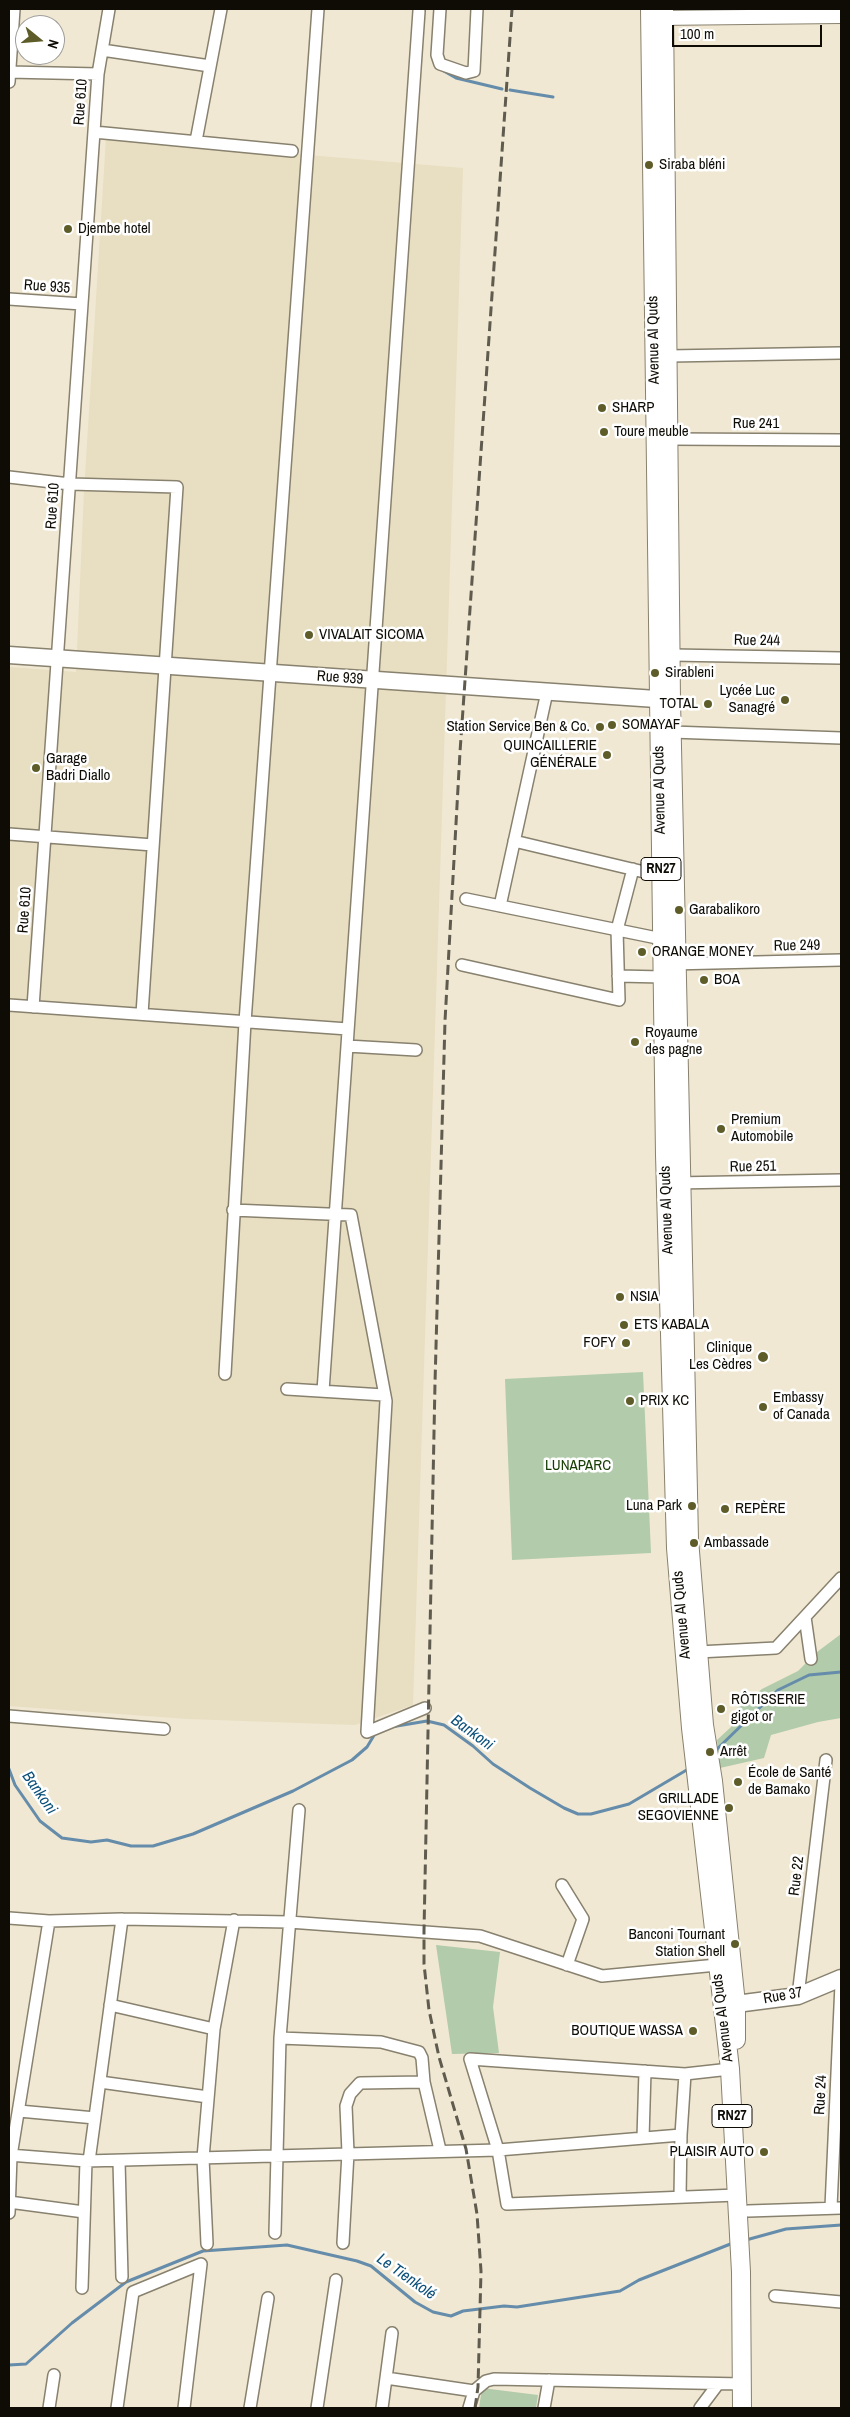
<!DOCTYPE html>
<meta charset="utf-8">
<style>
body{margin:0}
#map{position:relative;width:850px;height:2417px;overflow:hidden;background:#f0e8d3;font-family:"Archivo Narrow",sans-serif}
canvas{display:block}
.frame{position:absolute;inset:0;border:10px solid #0e0c05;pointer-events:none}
.north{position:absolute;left:15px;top:15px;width:50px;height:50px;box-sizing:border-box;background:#fff;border:1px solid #9f9e9b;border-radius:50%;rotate:107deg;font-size:14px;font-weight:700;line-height:20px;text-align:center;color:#0e0c05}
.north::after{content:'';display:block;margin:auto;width:18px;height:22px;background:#5e5c28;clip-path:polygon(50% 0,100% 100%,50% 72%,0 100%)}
.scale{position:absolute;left:672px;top:25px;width:150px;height:22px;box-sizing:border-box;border:2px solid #0e0c05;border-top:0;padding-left:6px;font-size:15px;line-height:18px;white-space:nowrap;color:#0e0c05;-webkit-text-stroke:4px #fff;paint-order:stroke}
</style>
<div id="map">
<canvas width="850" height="2417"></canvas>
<div class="frame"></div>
<div class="north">N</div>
<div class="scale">100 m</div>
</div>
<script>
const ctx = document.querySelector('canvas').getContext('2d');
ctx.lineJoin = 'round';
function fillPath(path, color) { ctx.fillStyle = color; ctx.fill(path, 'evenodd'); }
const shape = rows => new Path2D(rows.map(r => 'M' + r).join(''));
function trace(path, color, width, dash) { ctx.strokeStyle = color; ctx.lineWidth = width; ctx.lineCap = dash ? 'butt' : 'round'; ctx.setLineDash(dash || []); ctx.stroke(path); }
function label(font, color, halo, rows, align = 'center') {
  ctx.font = font + ' "Archivo Narrow",sans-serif'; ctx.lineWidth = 5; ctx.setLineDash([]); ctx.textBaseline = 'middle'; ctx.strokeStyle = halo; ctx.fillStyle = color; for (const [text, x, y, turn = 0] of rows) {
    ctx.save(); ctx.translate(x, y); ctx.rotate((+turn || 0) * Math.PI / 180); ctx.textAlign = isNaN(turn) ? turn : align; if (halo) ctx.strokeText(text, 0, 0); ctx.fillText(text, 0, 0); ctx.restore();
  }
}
const built = shape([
 [106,138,463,168,413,1705,355,1725,188,1719,9,1706,9,667,76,672,84,492]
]);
const green = shape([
 [643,1372,651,1553,512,1560,505,1379],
 [841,1634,841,1718,818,1722,771,1735,764,1758,720,1768,717,1740,731,1727,736,1717,737,1708,762,1689,798,1671,817,1652],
 [436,1945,500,1952,493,2007,499,2053,452,2054],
 [482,2388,538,2395,536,2408,479,2408]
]);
const stream = shape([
 [442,70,456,78,502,89],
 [510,90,553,97],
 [391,1727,427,1721,444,1725,473,1746,493,1764,530,1788,564,1808,578,1814,591,1814,629,1804,690,1768],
 [714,1752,778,1690,809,1675,841,1672],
 [9,1769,15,1785,40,1821,62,1838,91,1842,107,1840,131,1846,153,1846,193,1834,293,1791,352,1760,367,1747,376,1732],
 [746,2240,786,2229,841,2225],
 [9,2365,26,2364,72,2323,126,2282,203,2251,287,2245,357,2261,371,2266,415,2302,433,2312,451,2316,463,2311,504,2306,517,2307,620,2291,639,2280,733,2243]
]);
const minor = shape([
 [440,9,437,55,440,64,466,73,474,71,477,9],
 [102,50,210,66],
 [9,72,98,74],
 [9,82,14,9],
 [94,132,292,151],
 [196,141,221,9],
 [9,299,82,304],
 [669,356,841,353],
 [670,439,841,440],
 [9,477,70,484,177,487,142,1014],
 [672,655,841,658],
 [672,732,841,738],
 [9,834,153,845],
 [514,841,661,876],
 [466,899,662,939],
 [500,906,547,692],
 [671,964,841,960],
 [462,965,619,1000,617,930,633,869],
 [618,976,663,977],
 [9,1005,348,1029],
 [33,1007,98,74,109,9],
 [347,1046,416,1050],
 [675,1183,841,1180],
 [233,1210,351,1215,386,1401,367,1732,425,1708],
 [225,1374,245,1022,318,9],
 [287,1389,384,1395],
 [323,1391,419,11],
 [805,1617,811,1659],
 [698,1652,776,1648,841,1578],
 [9,1716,164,1729],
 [562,1885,583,1919,567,1965],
 [9,1918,49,1921,122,1919,289,1922,480,1936,602,1976,717,1965],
 [798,1996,826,1760],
 [110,2005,214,2029],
 [280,2038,381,2042,419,2052,422,2058,424,2082,440,2150],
 [730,2069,685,2074,470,2059,498,2150,507,2204,737,2195],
 [100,2082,208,2097],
 [19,2111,95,2118],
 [643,2138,645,2071],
 [9,2155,86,2161,498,2150,681,2135],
 [89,2161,122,1919],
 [119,2161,122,2277],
 [680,2197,681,2135,685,2074],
 [9,2202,84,2212],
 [831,2207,841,1984],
 [748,2211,841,2208],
 [9,2213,11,2156,49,1921],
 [275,2233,280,2038,299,1810],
 [343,2243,348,2153,346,2106,350,2094,360,2083,424,2082],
 [207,2244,203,2158,214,2029,234,1920],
 [82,2288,86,2161],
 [775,2296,841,2302],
 [386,2378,474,2391],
 [49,2408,54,2375],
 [117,2408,133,2292,201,2264,184,2408],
 [250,2408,268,2298],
 [317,2408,336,2280],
 [382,2408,392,2333],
 [469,2408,474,2391,486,2381,494,2379,743,2384],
 [544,2408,549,2380],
 [700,2408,718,2384]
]);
const tertiary = shape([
 [656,18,841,16]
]);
const secondary = shape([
 [9,655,671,700],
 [723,2003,736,2004,798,1996,841,1978]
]);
const primary = shape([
 [650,9,665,1155,676,1548,691,1728,730,2069,741,2272,742,2408],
 [664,9,671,700,689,1539,704,1725,713,1781,736,2004,736,2040]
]);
const rail = shape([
 [475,2408,478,2387,481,2271,477,2214,466,2149,439,2057,429,2010,424,1964,424,1931,435,1383,445,1021,460,752,512,9]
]);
const markers = [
 [649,165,5,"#5e5c28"],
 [68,229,5,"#5e5c28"],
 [602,408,5,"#5e5c28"],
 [604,432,5,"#5e5c28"],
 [309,635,5,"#5e5c28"],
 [655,673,5,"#5e5c28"],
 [785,700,5,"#5e5c28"],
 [708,704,5,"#5e5c28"],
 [612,725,5,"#5e5c28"],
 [600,727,5,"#5e5c28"],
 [607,755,5,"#5e5c28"],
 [36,768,5,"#5e5c28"],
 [679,910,5,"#5e5c28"],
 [642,952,5,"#5e5c28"],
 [704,980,5,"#5e5c28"],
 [635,1042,5,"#5e5c28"],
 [721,1129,5,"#5e5c28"],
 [620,1297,5,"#5e5c28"],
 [624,1325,5,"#5e5c28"],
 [626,1343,5,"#5e5c28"],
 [763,1357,6,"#5e5c28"],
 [630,1401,5,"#5e5c28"],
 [763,1407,5,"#5e5c28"],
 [692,1506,5,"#5e5c28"],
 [725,1509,5,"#5e5c28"],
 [694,1543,5,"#5e5c28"],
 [721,1709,5,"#5e5c28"],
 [710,1752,5,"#5e5c28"],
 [738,1782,5,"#5e5c28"],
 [729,1808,5,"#5e5c28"],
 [735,1944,5,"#5e5c28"],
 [693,2031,5,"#5e5c28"],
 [764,2152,5,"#5e5c28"]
];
const shields = [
 [661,869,40],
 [732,2116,40]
];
const shieldNames = [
 ["RN27",661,869],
 ["RN27",732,2116]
];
const streetNames = [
 ["Rue 610",81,102,-86],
 ["Rue 935",47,287,4],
 ["Avenue Al Quds",654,340,-91],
 ["Rue 241",756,424],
 ["Rue 610",53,506,-86],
 ["Rue 244",757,641,1],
 ["Rue 939",340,678,4],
 ["Avenue Al Quds",660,790,-91],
 ["Rue 610",25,910,-86],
 ["Rue 249",797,946,-1],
 ["Rue 251",753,1167,-1],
 ["Avenue Al Quds",667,1210,-92],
 ["Avenue Al Quds",682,1615,-95],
 ["Rue 22",797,1876,-83],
 ["Rue 37",783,1996,-10],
 ["Avenue Al Quds",723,2018,-97],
 ["Rue 24",821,2095,-87]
];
const poiNames = [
 ["Siraba bléni",659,165],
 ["Djembe hotel",78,229],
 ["SHARP",612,408],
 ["Toure meuble",614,432],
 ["VIVALAIT SICOMA",319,635],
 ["Sirableni",665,673],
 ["Lycée Luc",775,691,"right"],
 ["Sanagré",775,708,"right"],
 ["TOTAL",698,704,"right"],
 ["SOMAYAF",622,725],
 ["Station Service Ben & Co.",590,727,"right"],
 ["QUINCAILLERIE",597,746,"right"],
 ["GÉNÉRALE",597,763,"right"],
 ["Garage",46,759],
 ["Badri Diallo",46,776],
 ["Garabalikoro",689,910],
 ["ORANGE MONEY",652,952],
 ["BOA",714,980],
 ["Royaume",645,1033],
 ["des pagne",645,1050],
 ["Premium",731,1120],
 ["Automobile",731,1137],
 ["NSIA",630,1297],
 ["ETS KABALA",634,1325],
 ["FOFY",616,1343,"right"],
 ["Clinique",752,1348,"right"],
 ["Les Cèdres",752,1365,"right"],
 ["Embassy",773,1398],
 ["of Canada",773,1415],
 ["PRIX KC",640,1401],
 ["Luna Park",682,1506,"right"],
 ["REPÈRE",735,1509],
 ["Ambassade",704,1543],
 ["RÔTISSERIE",731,1700],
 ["gigot or",731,1717],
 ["Arrêt",720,1752],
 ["École de Santé",748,1773],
 ["de Bamako",748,1790],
 ["GRILLADE",719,1799,"right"],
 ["SEGOVIENNE",719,1816,"right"],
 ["Banconi Tournant",725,1935,"right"],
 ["Station Shell",725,1952,"right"],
 ["BOUTIQUE WASSA",683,2031,"right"],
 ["PLAISIR AUTO",754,2152,"right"]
];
const parkNames = [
 ["LUNAPARC",578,1466]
];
const waterNames = [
 ["Bankoni",472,1733,36],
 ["Bankoni",39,1793,55],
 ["Le Tienkolé",406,2277,35]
];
fillPath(built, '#e8dec2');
fillPath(green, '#b2cbaa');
trace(stream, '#658caa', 3);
trace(minor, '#88816e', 14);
trace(tertiary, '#88816e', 16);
trace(secondary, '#88816e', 19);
trace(primary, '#88816e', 20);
trace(minor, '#fff', 11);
trace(tertiary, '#fff', 14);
trace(secondary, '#fff', 16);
trace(primary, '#fff', 18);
trace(rail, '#5f5b4f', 3, [10, 5]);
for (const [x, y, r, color] of markers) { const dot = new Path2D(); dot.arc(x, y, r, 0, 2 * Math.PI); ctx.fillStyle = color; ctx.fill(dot); trace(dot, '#fff', 2); }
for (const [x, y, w] of shields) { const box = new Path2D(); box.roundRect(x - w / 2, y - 11.5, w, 23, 4); ctx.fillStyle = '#fff'; ctx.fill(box); trace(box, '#0e0c05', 1); }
label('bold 14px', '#0e0c05', null, shieldNames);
label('15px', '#0e0c05', '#fff', streetNames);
label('15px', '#0e0c05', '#fff', poiNames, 'left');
label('15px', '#173d04', '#fff', parkNames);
label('italic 16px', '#0c507a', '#fff', waterNames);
</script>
